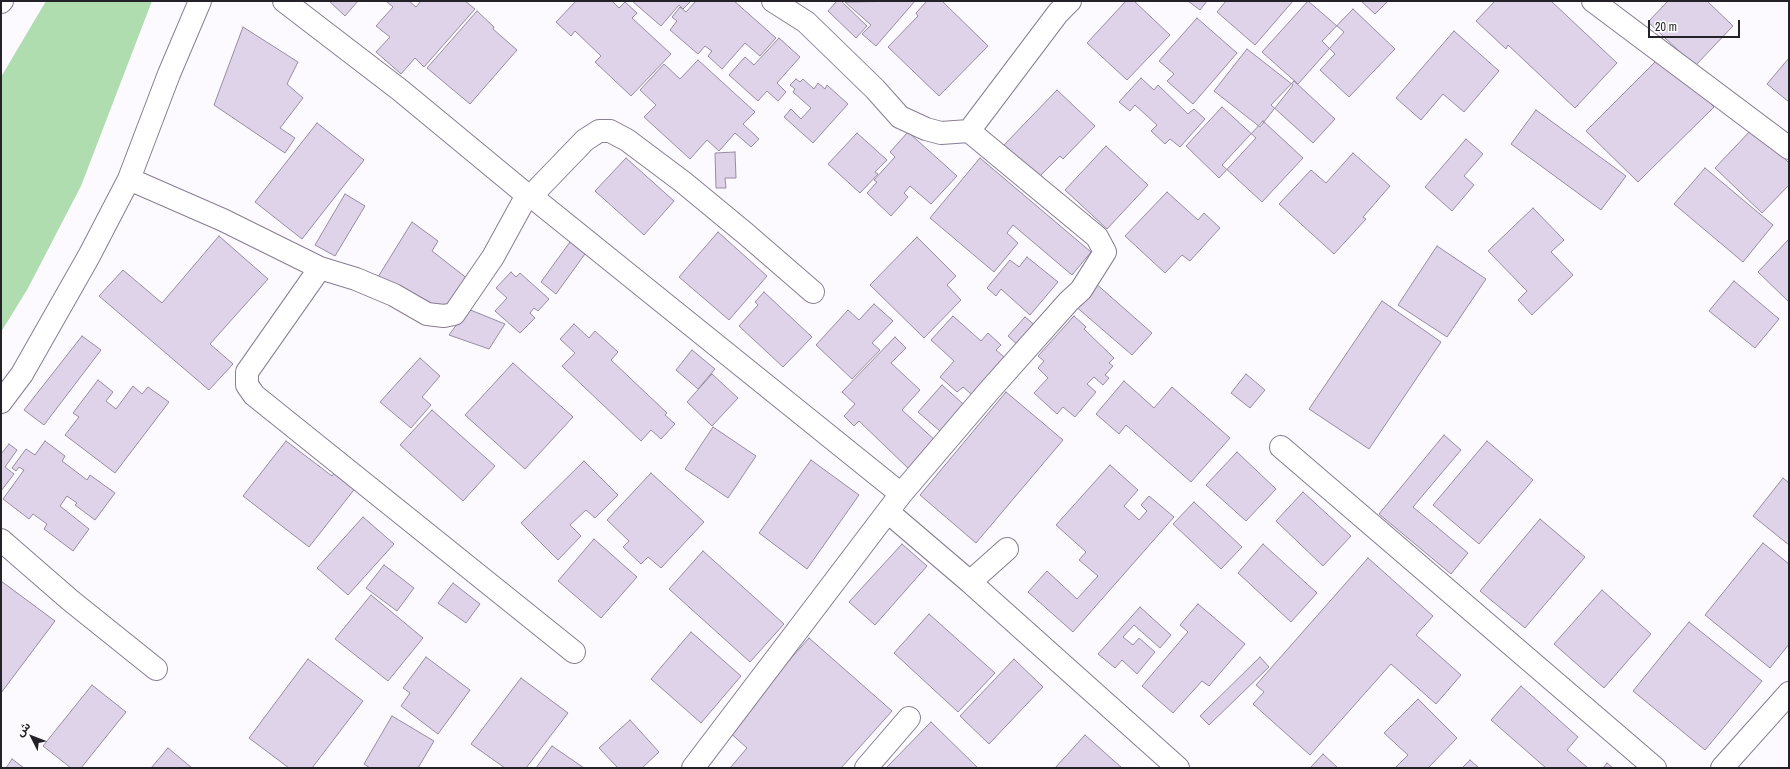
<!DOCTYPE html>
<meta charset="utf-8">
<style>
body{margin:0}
#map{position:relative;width:1790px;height:769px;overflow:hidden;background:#fcfafe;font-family:"Archivo Narrow","Noto Sans Arabic",sans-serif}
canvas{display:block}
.frame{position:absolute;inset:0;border:2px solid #252129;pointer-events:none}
.north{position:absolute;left:12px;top:717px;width:40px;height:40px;-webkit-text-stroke:3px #fff;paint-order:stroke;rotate:312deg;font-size:11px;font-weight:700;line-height:16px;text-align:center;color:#252129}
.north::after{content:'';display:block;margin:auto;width:14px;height:18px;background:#252129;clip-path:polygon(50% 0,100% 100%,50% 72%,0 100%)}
.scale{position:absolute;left:1648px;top:20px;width:92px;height:18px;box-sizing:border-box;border:2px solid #252129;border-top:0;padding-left:5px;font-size:12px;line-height:14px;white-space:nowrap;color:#252129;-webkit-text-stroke:3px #fff;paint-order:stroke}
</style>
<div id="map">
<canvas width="1790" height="769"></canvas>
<div class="frame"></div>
<div class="north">ش</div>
<div class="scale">20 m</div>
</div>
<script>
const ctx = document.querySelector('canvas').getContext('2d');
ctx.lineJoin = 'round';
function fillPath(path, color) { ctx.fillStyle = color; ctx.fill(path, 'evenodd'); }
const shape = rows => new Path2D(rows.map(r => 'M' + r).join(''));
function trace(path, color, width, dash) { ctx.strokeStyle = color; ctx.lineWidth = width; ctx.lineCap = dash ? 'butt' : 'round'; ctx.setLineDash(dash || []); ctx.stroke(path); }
const green = shape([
 [46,1,152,1,81,186,27,290,1,332,1,77]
]);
const building = shape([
 [329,1,358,1,345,16,329,1],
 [386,1,409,1,416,7,421,1,465,1,475,9,424,67,415,58,401,74,376,52,390,37,376,26,393,7,386,1],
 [576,1,612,1,619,8,625,2,637,13,632,18,671,54,631,96,595,62,601,56,575,31,571,36,556,22,576,1],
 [632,1,691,1,683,9,679,5,661,26,632,1],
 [696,1,734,1,776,38,760,56,745,43,722,69,708,56,712,51,705,46,698,54,670,30,677,21,672,17,680,7,686,12,696,1],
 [837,1,841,1,867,26,856,38,828,11,837,1],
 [915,1,876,46,862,34,871,25,845,2,915,1],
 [927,1,942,1,988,46,939,96,888,47,918,16,916,13,927,1],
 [1126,1,1134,1,1170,35,1127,80,1087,43,1126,1],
 [1188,1,1207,1,1200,10,1188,1],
 [1226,1,1293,1,1255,45,1217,12,1226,1],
 [1308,1,1344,32,1298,84,1262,52,1308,1],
 [1361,1,1388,1,1375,14,1361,1],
 [1495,1,1551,1,1617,63,1575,108,1508,45,1506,49,1476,21,1495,1],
 [1668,1,1707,1,1733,26,1695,66,1648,22,1668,1],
 [1353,9,1395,49,1349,97,1320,70,1335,54,1322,41,1353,9],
 [477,11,494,27,493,29,517,50,470,104,427,68,477,11],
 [1197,18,1237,53,1193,104,1167,81,1174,74,1159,61,1197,18],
 [243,27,298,62,287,84,303,98,280,128,295,138,285,153,214,105,243,27],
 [1454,31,1499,71,1464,112,1443,94,1421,120,1396,98,1454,31],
 [779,38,800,57,777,83,786,92,778,101,767,91,758,101,729,75,745,57,754,65,779,38],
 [1247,49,1293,85,1260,127,1214,91,1247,49],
 [1662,55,1714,107,1638,182,1586,131,1662,55],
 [1789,58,1789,102,1767,84,1789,58],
 [698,60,755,112,743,124,759,139,751,147,735,133,719,151,707,140,690,159,644,117,656,105,640,90,664,64,680,79,698,60],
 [1141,78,1154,90,1158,85,1188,114,1194,109,1205,119,1180,147,1170,139,1165,144,1151,131,1157,125,1135,105,1130,111,1119,102,1141,78],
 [796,79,800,82,803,79,814,89,818,83,825,89,827,85,848,104,813,143,784,117,791,109,801,119,811,108,793,92,795,89,790,85,796,79],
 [1294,81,1335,119,1313,143,1271,105,1294,81],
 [1057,90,1095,126,1063,159,1060,156,1038,178,1004,145,1057,90],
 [1222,107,1256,138,1219,178,1186,146,1222,107],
 [1536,110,1626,176,1601,210,1511,144,1536,110],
 [1263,121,1303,158,1262,202,1222,165,1263,121],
 [317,123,364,160,302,239,255,202,317,123],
 [1753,128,1789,163,1789,185,1762,213,1715,168,1753,128],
 [908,132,957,176,931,204,910,186,904,193,908,197,891,216,867,193,877,182,874,180,895,157,890,152,908,132],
 [857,133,887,160,875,172,878,174,860,193,828,164,857,133],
 [1466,139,1483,154,1464,176,1474,185,1452,211,1425,187,1466,139],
 [1106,146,1148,185,1107,229,1065,190,1106,146],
 [735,152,736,178,725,178,726,188,716,188,715,153,735,152],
 [1353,153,1390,186,1363,217,1366,219,1334,254,1279,204,1311,170,1326,183,1353,153],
 [626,158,674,201,644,235,595,191,626,158],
 [980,158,1091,252,1072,275,1013,225,1007,233,1018,243,994,272,930,218,980,158],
 [1705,168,1773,225,1743,262,1674,204,1705,168],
 [1167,192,1198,220,1204,213,1220,228,1190,261,1182,255,1165,273,1125,236,1167,192],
 [345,194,365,206,335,256,315,245,345,194],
 [1533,208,1564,240,1551,252,1573,275,1532,315,1518,300,1527,291,1488,251,1533,208],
 [412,222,438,241,432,251,468,279,449,312,378,277,412,222],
 [718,232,767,276,729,320,679,277,718,232],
 [575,235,590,247,556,294,541,282,575,235],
 [219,236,268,279,210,344,233,364,209,390,99,296,123,270,162,303,219,236],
 [917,237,956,276,947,285,961,300,924,338,870,285,917,237],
 [1789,239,1789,302,1758,272,1789,239],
 [1437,246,1486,279,1447,337,1398,305,1437,246],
 [1027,257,1058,282,1030,315,1001,289,996,296,987,288,1010,260,1019,267,1027,257],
 [511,272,516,277,520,273,549,299,538,311,534,308,530,313,535,318,520,333,495,311,507,298,496,288,511,272],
 [1734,281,1779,319,1755,348,1709,311,1734,281],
 [1094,282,1152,333,1132,355,1074,305,1094,282],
 [764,292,812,337,783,367,739,326,758,305,755,302,764,292],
 [1382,301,1441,342,1369,449,1309,409,1382,301],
 [874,304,893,321,872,343,880,350,852,379,816,345,848,310,859,320,874,304],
 [468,309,505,324,489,349,449,335,468,309],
 [953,316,981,341,988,333,1001,345,996,350,1012,364,978,400,963,387,957,392,940,377,954,361,931,340,953,316],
 [1074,316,1086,327,1084,329,1114,358,1109,363,1113,366,1105,375,1109,378,1103,385,1094,377,1087,384,1096,392,1075,417,1063,407,1057,414,1034,393,1048,378,1038,368,1044,361,1038,356,1074,316],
 [1025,317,1037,327,1020,347,1008,336,1025,317],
 [574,324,589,338,595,331,618,352,611,360,667,413,665,415,675,424,661,439,651,430,641,441,562,366,575,353,560,339,574,324],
 [82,336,101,350,44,425,24,410,82,336],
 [895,337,906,348,891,363,920,390,902,410,938,443,911,471,859,421,854,426,844,416,855,404,842,392,895,337],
 [692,350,715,369,698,389,676,370,692,350],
 [420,358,440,376,422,397,431,405,411,428,380,402,420,358],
 [513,363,573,417,525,469,465,415,513,363],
 [712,374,738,398,712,426,687,402,712,374],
 [1246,374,1265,390,1250,408,1231,393,1246,374],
 [98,380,113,392,106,401,116,409,133,386,142,394,148,387,169,402,115,473,65,435,79,417,73,413,98,380],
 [1124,381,1154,408,1172,387,1230,438,1191,482,1126,425,1119,434,1096,414,1124,381],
 [942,385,971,411,948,438,918,412,942,385],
 [1006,392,1063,440,976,543,920,495,1006,392],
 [432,410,495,466,463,501,400,445,432,410],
 [713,427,756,456,728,498,685,469,713,427],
 [1444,435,1461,450,1413,507,1468,553,1451,574,1379,514,1444,435],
 [45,441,65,456,62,461,87,480,90,475,115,493,95,520,75,505,77,503,67,496,60,506,89,529,73,551,44,529,47,524,33,514,29,519,3,499,24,470,19,467,16,471,12,468,26,449,35,455,45,441],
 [286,441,332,476,337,470,357,486,309,547,243,496,286,441],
 [1487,441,1533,480,1479,544,1433,505,1487,441],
 [9,444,17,450,5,467,14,474,1,491,1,454,9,444],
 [1237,452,1276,489,1246,521,1206,485,1237,452],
 [811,460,859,495,807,569,759,533,811,460],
 [584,461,618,495,595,518,586,510,570,525,581,536,558,560,521,523,584,461],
 [1110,465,1138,490,1124,506,1139,520,1147,511,1141,505,1149,496,1174,517,1073,632,1028,592,1047,571,1077,599,1098,576,1079,560,1086,552,1056,525,1110,465],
 [651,473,704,522,661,568,648,557,641,564,623,547,629,541,607,520,651,473],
 [1783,478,1789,483,1789,545,1753,516,1783,478],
 [1303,492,1351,536,1323,566,1276,521,1303,492],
 [1194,502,1242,547,1221,569,1173,524,1194,502],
 [363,517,394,544,348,595,317,568,363,517],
 [1540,519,1585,557,1525,628,1480,591,1540,519],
 [594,539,637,577,601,618,558,581,594,539],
 [1763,543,1789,564,1789,644,1770,668,1705,615,1763,543],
 [902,544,927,566,875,625,849,602,902,544],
 [1263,544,1317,593,1291,622,1238,573,1263,544],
 [703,551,784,624,750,662,669,589,703,551],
 [1368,558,1433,616,1416,635,1461,675,1436,704,1391,664,1310,755,1253,704,1264,692,1256,685,1368,558],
 [384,565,414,588,397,611,366,588,384,565],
 [1,581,55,621,1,693,1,581],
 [453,583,480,604,466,623,438,603,453,583],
 [1602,590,1651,634,1604,688,1554,644,1602,590],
 [371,595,423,638,388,681,335,639,371,595],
 [1198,604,1245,644,1209,686,1202,681,1173,713,1142,686,1188,632,1180,625,1198,604],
 [1140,607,1171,635,1160,648,1134,625,1123,637,1133,645,1139,638,1155,652,1137,674,1122,660,1115,668,1098,654,1140,607],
 [929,614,995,673,958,712,894,653,929,614],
 [1689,622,1762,681,1705,750,1633,691,1689,622],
 [691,632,741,676,701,723,651,679,691,632],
 [809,638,892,711,841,768,730,768,747,748,727,730,809,638],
 [426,657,470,690,438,734,401,706,410,693,403,688,426,657],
 [1260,657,1269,667,1209,725,1200,716,1260,657],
 [308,659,363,701,312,768,289,768,249,738,308,659],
 [1014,659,1043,687,989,744,960,716,1014,659],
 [521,678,568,713,526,768,505,768,471,744,521,678],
 [92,685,126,712,81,768,71,768,43,746,92,685],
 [1521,686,1578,737,1567,750,1588,768,1546,768,1491,720,1521,686],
 [1418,699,1457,738,1428,768,1395,768,1408,755,1384,733,1418,699],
 [392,716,434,741,418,768,370,768,364,764,392,716],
 [630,720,659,752,642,768,618,768,599,748,630,720],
 [931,722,978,768,886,768,931,722],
 [1085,735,1122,768,1055,768,1085,735],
 [552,746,584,768,536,768,552,746],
 [168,748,192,768,151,768,168,748],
 [1323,754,1338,768,1310,768,1323,754],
 [12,759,24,768,6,768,12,759],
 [1470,760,1479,768,1462,768,1470,760],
 [1607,763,1613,768,1603,768,1607,763]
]);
const street = shape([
 [284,1,400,90,527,195,531,196,901,494],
 [1593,1,1789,148],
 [969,131,1058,13,1070,1],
 [129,179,223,220,320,268,356,279,394,295,427,314,444,316,454,314,493,257,527,195],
 [531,196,585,140,599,131,610,131,627,140,683,182,746,234,813,292],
 [320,268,247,372,247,385,254,395,574,652],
 [1,402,22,374,89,256,129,179,169,74,200,1],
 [1281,447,1655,768],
 [888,512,970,582,1178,768],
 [1,540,70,600,156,669],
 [970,582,1007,549],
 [693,768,901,494,988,392,1069,301,1081,290,1105,252,1097,237,969,131,941,133,926,129,900,117,875,89,806,22,773,1],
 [866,768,909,718],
 [1722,768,1789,693]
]);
const highway = shape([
 [1,2,2,1]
]);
fillPath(green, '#afddaf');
fillPath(building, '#dfd3ea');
trace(building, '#978ca2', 1);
trace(street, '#887d93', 24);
trace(highway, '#887d93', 24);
trace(street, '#fff', 22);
trace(highway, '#fff', 22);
</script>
